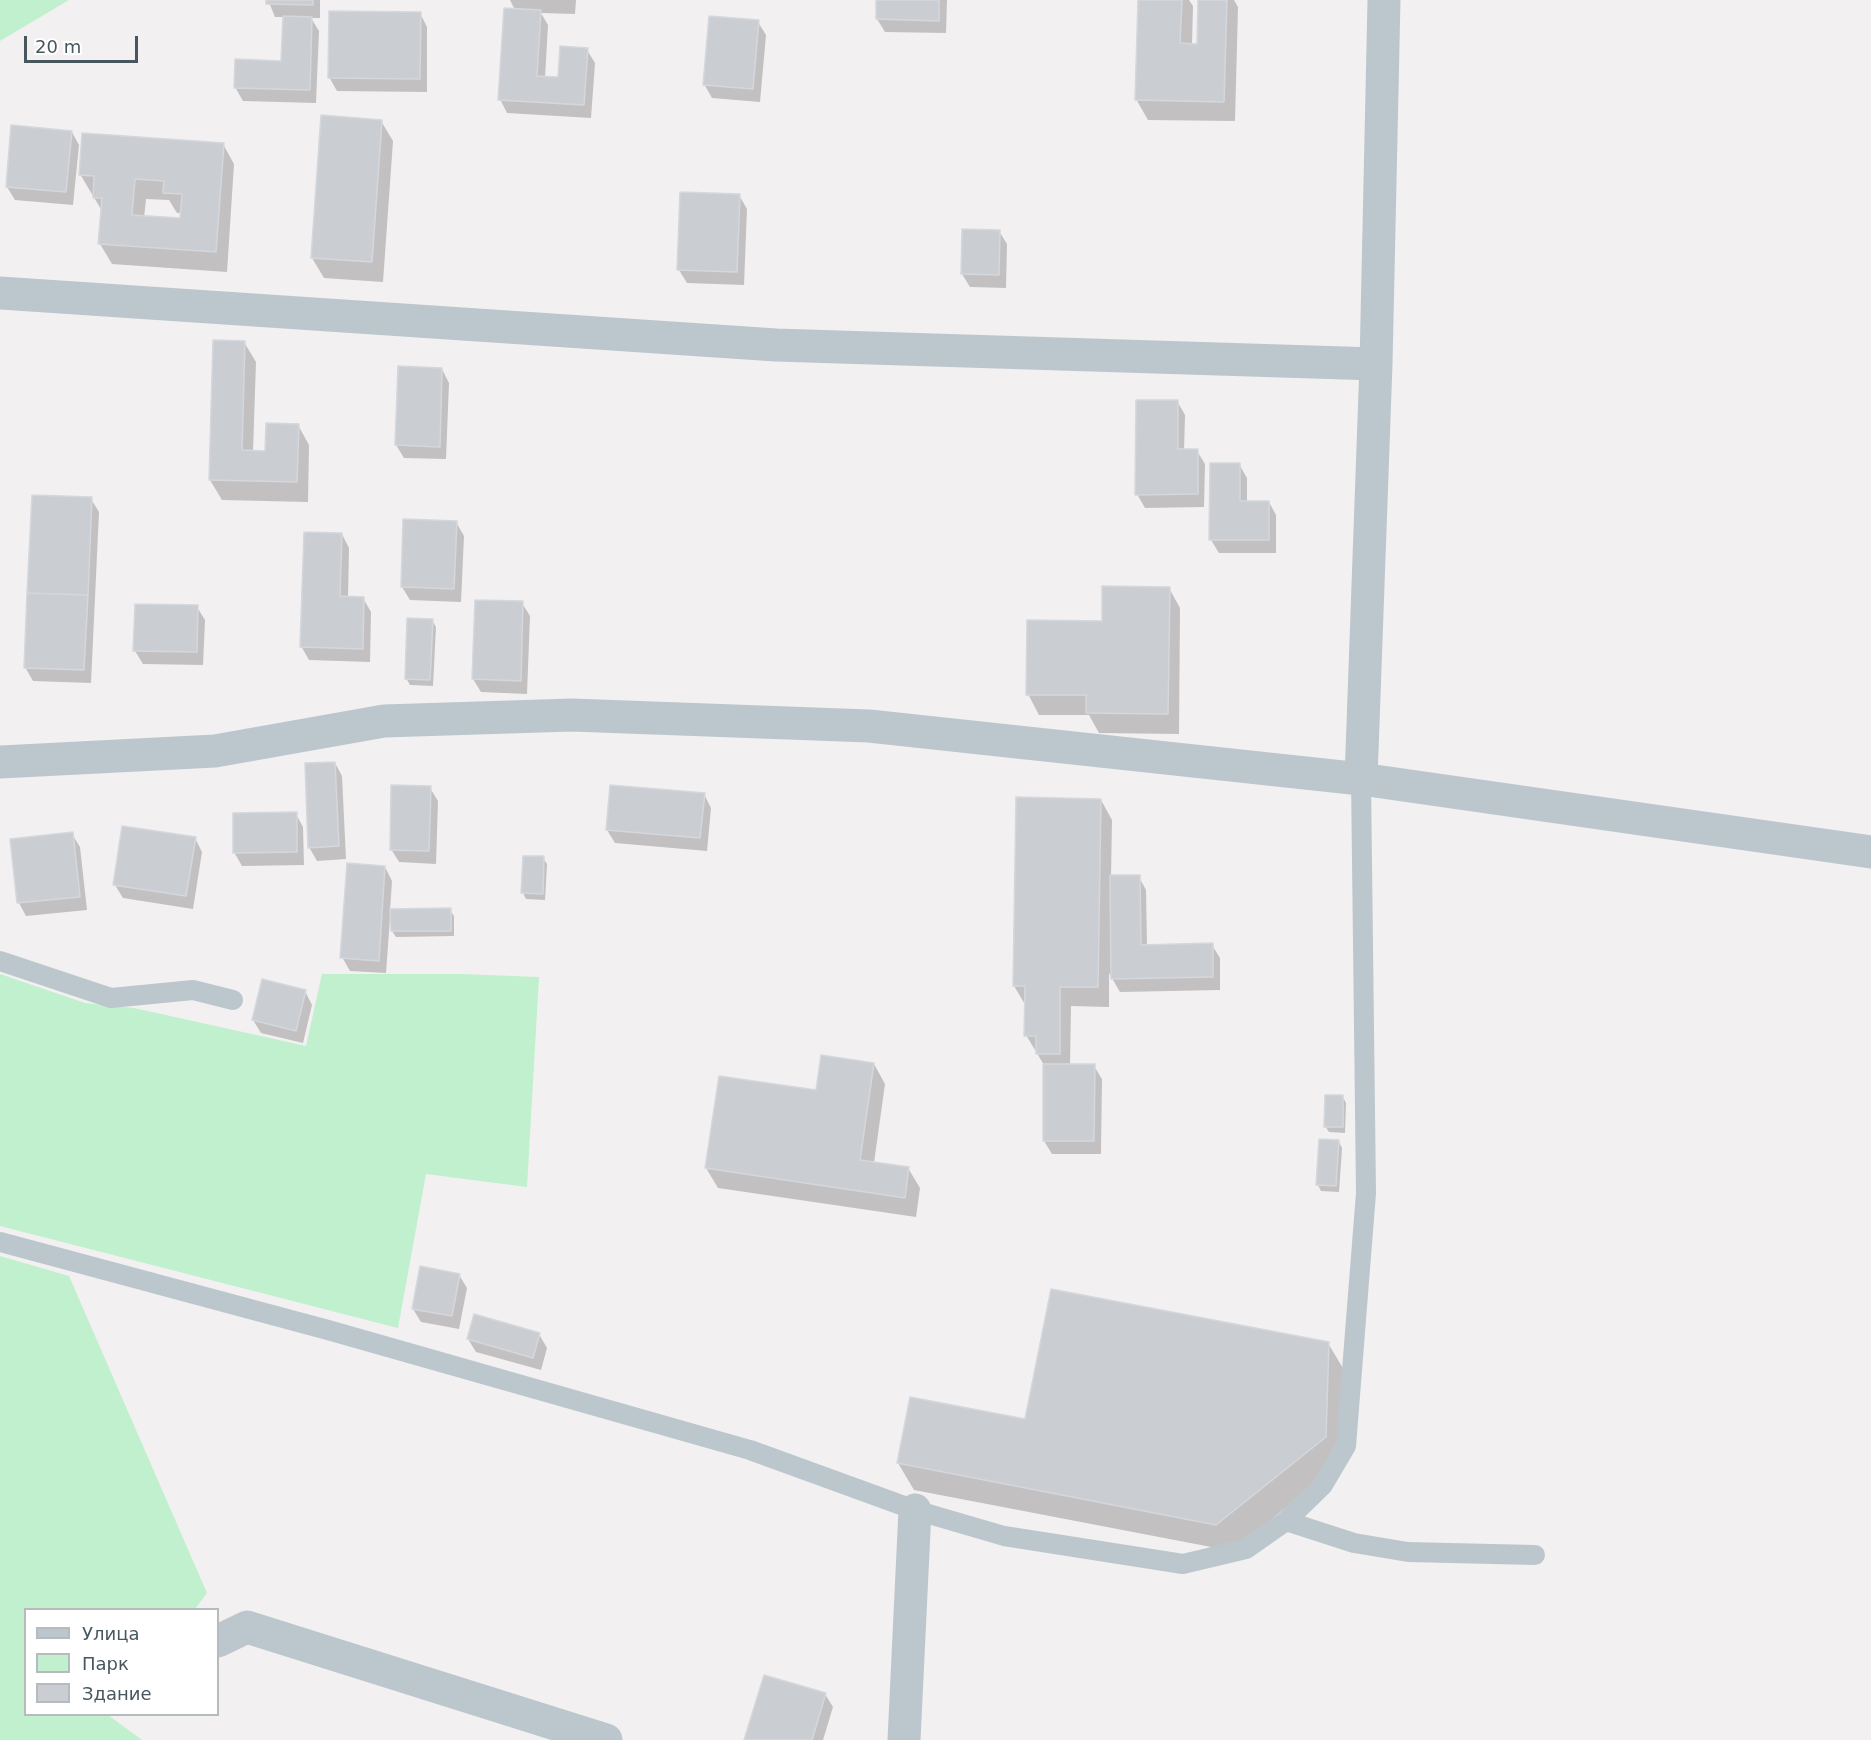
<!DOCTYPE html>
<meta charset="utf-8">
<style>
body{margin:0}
#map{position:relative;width:1871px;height:1740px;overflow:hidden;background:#f3f0f1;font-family:"DejaVu Sans",sans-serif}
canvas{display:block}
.legend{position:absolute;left:24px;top:1608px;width:195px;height:108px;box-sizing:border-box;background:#fff;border:2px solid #b6bbbf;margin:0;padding:8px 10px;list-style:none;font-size:18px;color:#48565e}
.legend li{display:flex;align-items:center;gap:12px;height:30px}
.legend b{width:30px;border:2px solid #b6bbbf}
.scale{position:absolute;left:24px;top:36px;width:114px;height:27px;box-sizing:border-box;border:3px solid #48565e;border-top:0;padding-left:8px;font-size:18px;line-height:21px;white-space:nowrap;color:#48565e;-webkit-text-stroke:4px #fff;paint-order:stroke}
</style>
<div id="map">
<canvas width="1871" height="1740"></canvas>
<ul class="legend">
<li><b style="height:8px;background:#bcc7cd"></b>Улица</li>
<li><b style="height:16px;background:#c0f0cd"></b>Парк</li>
<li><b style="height:16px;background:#caced3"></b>Здание</li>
</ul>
<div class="scale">20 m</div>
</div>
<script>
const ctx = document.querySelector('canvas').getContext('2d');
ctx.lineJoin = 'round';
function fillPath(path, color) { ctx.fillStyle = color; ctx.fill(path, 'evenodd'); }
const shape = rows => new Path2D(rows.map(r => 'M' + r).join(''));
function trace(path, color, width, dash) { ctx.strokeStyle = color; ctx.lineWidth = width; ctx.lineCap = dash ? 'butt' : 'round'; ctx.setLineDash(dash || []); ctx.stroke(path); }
const green = shape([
 [0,0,69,0,0,41],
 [0,974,85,1003,134,1008,306,1046,322,974,462,974,539,977,527,1187,426,1174,398,1328,0,1226],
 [0,1256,69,1276,207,1593,195,1609,26,1610,26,1714,108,1715,142,1740,0,1740]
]);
const shadow = shape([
 [268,0,320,0,320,18,311,18,319,31,316,103,243,101,235,87,283,62,284,17,275,17],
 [510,0,576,0,575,14,541,13,548,25,545,78,559,78,587,50,595,63,591,118,507,113,500,99,515,10],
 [878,0,947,0,946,33,885,32,877,19],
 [1139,0,1189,0,1193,6,1192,45,1198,45,1200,0,1234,0,1238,7,1235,121,1148,120,1136,99],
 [420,13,427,27,427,92,337,91,329,77],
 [758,22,766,35,760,102,712,98,704,84],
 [381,121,393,141,383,282,324,278,312,258],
 [72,132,79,145,73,205,15,200,7,187],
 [223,144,234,164,227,272,112,264,100,244,102,211,80,174],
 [146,199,169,200,177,213,182,213,181,220,144,218],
 [739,195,747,209,744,285,687,283,679,270],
 [999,231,1007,244,1006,288,970,287,962,274],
 [244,342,256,362,253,452,267,452,298,425,309,445,308,502,222,500,210,480],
 [442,369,449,383,446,459,404,458,396,445],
 [1177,401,1185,415,1184,451,1197,451,1205,464,1204,507,1145,508,1137,494],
 [1239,464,1247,478,1247,502,1269,502,1276,515,1276,553,1219,553,1211,540],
 [91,499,99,512,91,683,33,681,25,667],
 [456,522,464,536,461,602,410,600,402,587],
 [342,534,349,548,348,598,363,598,371,612,370,662,309,660,301,646],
 [1169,588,1180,608,1179,734,1099,733,1089,715,1039,715,1028,694,1103,622],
 [522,603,530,616,527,694,481,692,473,679],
 [197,607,205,620,203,665,143,664,135,651],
 [432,620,436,627,433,686,410,685,406,678],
 [335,763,342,776,346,859,317,861,309,847],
 [430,788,438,801,436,864,399,862,391,849],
 [704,794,711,808,707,851,615,843,607,830],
 [1101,800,1112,820,1111,877,1139,877,1146,890,1147,946,1212,945,1220,958,1220,990,1120,992,1109,973,1109,1007,1071,1006,1070,1066,1094,1066,1102,1079,1101,1154,1052,1154,1044,1141,1044,1065,1026,1035,1026,1006,1014,986],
 [296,814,303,827,304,865,242,866,234,852],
 [72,834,80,847,87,910,26,916,19,903],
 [195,838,202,852,193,909,123,898,115,885],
 [543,858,547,864,545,900,526,899,523,893],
 [385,867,392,881,390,911,450,910,454,916,454,936,396,937,392,931,392,918,390,918,386,973,350,971,342,957],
 [305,991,312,1005,303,1043,261,1033,253,1020],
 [874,1064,885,1084,874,1163,908,1168,920,1188,916,1217,718,1188,706,1168,817,1091],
 [1343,1097,1346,1103,1345,1133,1329,1132,1325,1126],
 [1339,1142,1342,1148,1339,1192,1321,1191,1318,1185],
 [459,1275,467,1288,459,1329,421,1322,413,1309],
 [539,1334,547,1348,541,1370,476,1352,468,1339],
 [1328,1343,1344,1370,1340,1464,1232,1551,914,1490,898,1463,1027,1421],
 [825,1694,833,1707,823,1740,746,1740]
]);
const building = shape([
 [266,0,313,0,313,5,266,4,266,0],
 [876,0,939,0,939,21,876,19,876,0],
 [1138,0,1182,0,1180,43,1197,44,1198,0,1227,0,1224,102,1135,100,1138,0],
 [504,8,541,10,537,76,558,77,560,46,588,48,584,105,498,100,504,8],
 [329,11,421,12,420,79,328,78,329,11],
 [283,16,312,17,310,90,234,88,235,59,281,61,283,16],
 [709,16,759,20,753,89,703,85,709,16],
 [321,115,382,120,372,262,311,258,321,115],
 [11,125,72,131,66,192,6,187,11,125],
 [82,133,224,143,216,252,98,244,102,198,93,198,94,176,79,175,82,133],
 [135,179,164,181,163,193,182,194,180,218,132,215,135,179],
 [680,192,740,194,737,272,677,270,680,192],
 [962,229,1000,230,999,275,961,274,962,229],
 [213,340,245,341,242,450,265,451,266,423,299,424,297,482,209,480,213,340],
 [398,366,442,368,440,447,395,445,398,366],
 [1136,400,1178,400,1178,449,1198,449,1198,494,1135,495,1136,400],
 [1210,463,1240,463,1240,501,1269,501,1269,540,1209,540,1210,463],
 [32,495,92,497,88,595,27,593,32,495],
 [403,519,457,521,454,589,401,587,403,519],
 [304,532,342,533,340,596,364,597,363,649,300,647,304,532],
 [1102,586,1170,587,1168,714,1086,713,1086,695,1026,695,1027,620,1102,621,1102,586],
 [27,593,88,595,84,670,24,668,27,593],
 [475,600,523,601,521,681,472,679,475,600],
 [135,604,198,605,197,652,133,651,135,604],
 [407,618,433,619,430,680,405,679,407,618],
 [335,762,339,846,308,848,305,763,335,762],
 [391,785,431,786,429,851,390,850,391,785],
 [610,785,705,793,700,838,606,830,610,785],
 [1016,797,1101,799,1098,987,1060,987,1060,1054,1036,1054,1036,1036,1024,1036,1025,986,1013,986,1016,797],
 [297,812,297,852,233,853,233,813,297,812],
 [122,826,196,837,186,896,113,885,122,826],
 [73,832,80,897,17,903,10,839,73,832],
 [523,856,544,856,543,894,521,893,523,856],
 [347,863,385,866,379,961,340,958,347,863],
 [1110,875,1140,875,1141,945,1213,943,1213,977,1111,979,1110,875],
 [451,908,451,931,391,931,390,909,451,908],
 [262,979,306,990,296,1031,252,1020,262,979],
 [821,1055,874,1063,860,1160,909,1167,905,1198,705,1168,719,1076,816,1090,821,1055],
 [1043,1064,1095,1064,1094,1141,1043,1141,1043,1064],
 [1325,1095,1343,1095,1343,1127,1324,1127,1325,1095],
 [1319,1139,1339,1140,1336,1186,1316,1185,1319,1139],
 [420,1266,460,1274,452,1316,412,1309,420,1266],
 [1051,1289,1329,1342,1326,1437,1216,1525,897,1463,910,1397,1025,1419,1051,1289],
 [474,1314,540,1333,533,1358,467,1339,474,1314],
 [764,1675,826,1693,812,1740,744,1740,764,1675]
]);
const lane = shape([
 [0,961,111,998,193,990,233,1000],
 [0,1242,328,1330,750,1450,915,1510,1004,1536,1183,1564,1246,1549,1286,1521,1323,1485,1346,1446,1366,1193,1361,779],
 [1286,1521,1354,1543,1408,1552,1535,1555]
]);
const street = shape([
 [0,293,776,345,1376,364,1384,0],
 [0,762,215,751,384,721,572,715,869,726,1361,779,1376,364],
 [1361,779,1871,852],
 [218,1641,247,1627,606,1740],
 [904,1740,915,1510]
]);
fillPath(green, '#c0f0cd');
fillPath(shadow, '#0003');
fillPath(building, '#caced3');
trace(building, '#d4d7dc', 1.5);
trace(lane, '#bcc7cd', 20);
trace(street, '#bcc7cd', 33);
</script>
